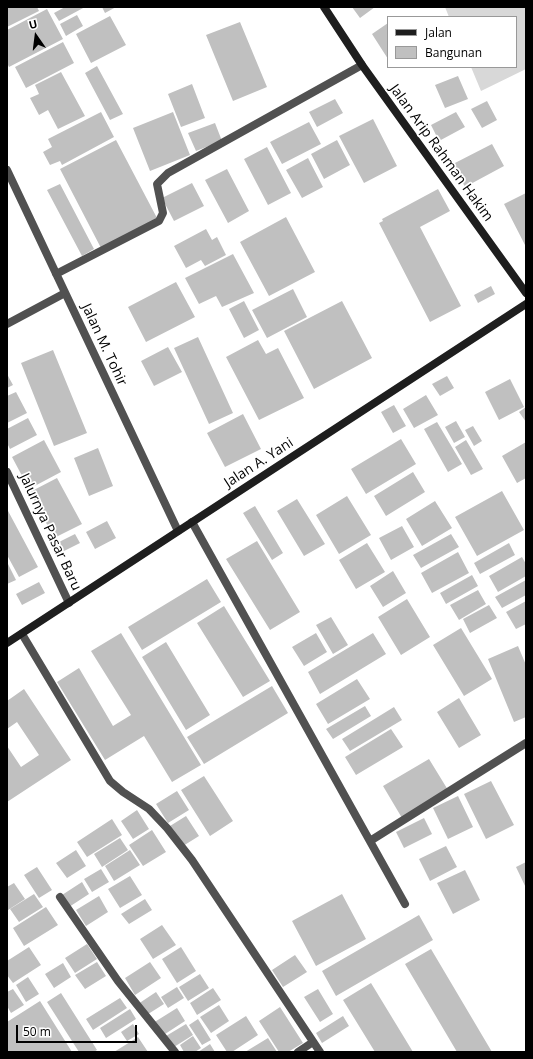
<!DOCTYPE html>
<style>
body{margin:0}
#map{position:relative;width:533px;height:1059px;overflow:hidden;background:#fff;font-family:"Open Sans",sans-serif}
canvas{display:block}
.frame{position:absolute;inset:0;border:8px solid #000;pointer-events:none}
.legend{position:absolute;left:387px;top:16px;width:130px;height:52px;box-sizing:border-box;background:#fff;border:1px solid #999;margin:0;padding:5px 7px;list-style:none;font-size:12px;color:#000}
.legend li{display:flex;align-items:center;gap:8px;height:20px}
.legend b{width:20px;border:1px solid #999}
.north{position:absolute;left:16px;top:16px;width:40px;height:40px;-webkit-text-stroke:3px #fff;paint-order:stroke;rotate:346deg;font-size:11px;font-weight:700;line-height:16px;text-align:center;color:#000}
.north::after{content:'';display:block;margin:auto;width:14px;height:18px;background:#000;clip-path:polygon(50% 0,100% 100%,50% 72%,0 100%)}
.scale{position:absolute;left:16px;top:1025px;width:121px;height:18px;box-sizing:border-box;border:2px solid #000;border-top:0;padding-left:5px;font-size:12px;line-height:14px;white-space:nowrap;color:#000;-webkit-text-stroke:3px #fff;paint-order:stroke}
</style>
<div id="map">
<canvas width="533" height="1059"></canvas>
<div class="frame"></div>
<ul class="legend">
<li><b style="height:5px;background:#1e1e1e"></b>Jalan</li>
<li><b style="height:11px;background:#c0c0c0"></b>Bangunan</li>
</ul>
<div class="north">U</div>
<div class="scale">50 m</div>
</div>
<script>
const ctx = document.querySelector('canvas').getContext('2d');
ctx.lineJoin = 'round';
function fillPath(path, color) { ctx.fillStyle = color; ctx.fill(path, 'evenodd'); }
const shape = rows => new Path2D(rows.map(r => 'M' + r).join(''));
function trace(path, color, width, dash) { ctx.strokeStyle = color; ctx.lineWidth = width; ctx.lineCap = dash ? 'butt' : 'round'; ctx.setLineDash(dash || []); ctx.stroke(path); }
function label(font, color, halo, rows, align = 'center') {
  ctx.font = font + ' "Open Sans",sans-serif'; ctx.lineWidth = 3.5; ctx.setLineDash([]); ctx.textBaseline = 'middle'; ctx.strokeStyle = halo; ctx.fillStyle = color; for (const [text, x, y, turn = 0] of rows) {
    ctx.save(); ctx.translate(x, y); ctx.rotate((+turn || 0) * Math.PI / 180); ctx.textAlign = isNaN(turn) ? turn : align; if (halo) ctx.strokeText(text, 0, 0); ctx.fillText(text, 0, 0); ctx.restore();
  }
}
const green = shape([
 [445,7,526,7,526,69,481,91,471,67,516,67,516,17,449,17]
]);
const building = shape([
 [7,7,37,7,39,11,7,27],
 [65,7,85,7,59,21,54,13],
 [102,7,116,7,105,13],
 [352,7,375,7,360,18],
 [47,9,63,39,9,67,7,63,7,30],
 [77,15,83,26,66,36,60,24],
 [110,16,126,45,91,63,76,34],
 [240,22,267,87,233,101,206,35],
 [388,23,388,59,372,34],
 [63,42,74,63,26,88,15,67],
 [97,66,123,114,110,120,85,73],
 [61,72,85,116,58,129,48,110,39,115,30,98,39,94,35,85],
 [458,76,468,99,445,108,435,85],
 [192,84,205,118,181,127,168,94],
 [335,99,343,113,317,127,309,112],
 [487,101,497,120,482,128,471,109],
 [101,112,114,137,62,165,60,161,50,165,43,152,52,147,48,139],
 [173,112,190,155,150,171,133,128],
 [456,112,465,127,439,141,431,125],
 [373,119,397,166,364,183,339,136],
 [309,122,321,144,282,164,270,142],
 [215,123,222,141,196,151,188,133],
 [116,140,157,218,101,248,60,169],
 [337,140,350,165,324,179,311,154],
 [492,144,504,166,465,187,453,164],
 [267,147,291,193,268,205,244,159],
 [308,158,323,187,302,198,286,170],
 [227,169,249,211,228,223,205,180],
 [192,183,204,206,174,221,162,198],
 [60,184,94,249,82,256,47,190],
 [438,189,450,211,420,227,461,306,430,322,379,223,383,221,382,219],
 [526,193,526,247,504,204],
 [286,217,315,272,269,296,240,242],
 [206,229,212,240,217,237,226,255,205,266,201,260,186,268,174,246],
 [233,254,254,293,222,307,216,296,199,304,185,278],
 [176,282,195,317,146,342,128,307],
 [491,286,495,294,478,303,474,295],
 [293,289,307,317,267,338,252,310],
 [244,301,259,330,244,338,229,309],
 [342,301,372,358,314,389,284,331],
 [198,337,233,413,209,424,174,348],
 [258,340,266,354,278,348,304,398,259,420,226,357],
 [168,347,182,372,154,386,141,361],
 [53,350,87,433,54,446,21,363],
 [7,374,13,385,7,388],
 [447,376,454,388,440,396,432,384],
 [510,379,524,407,499,420,485,392],
 [16,392,27,413,7,423,7,396],
 [426,395,438,415,414,428,403,409],
 [394,405,406,426,393,433,381,412],
 [526,407,526,422,519,412],
 [243,414,261,449,225,467,207,433],
 [28,418,37,435,10,449,7,443,7,429],
 [456,421,465,437,454,443,445,427],
 [437,422,462,464,448,472,424,429],
 [473,426,482,441,474,446,465,430],
 [401,439,416,464,366,494,351,469],
 [44,440,61,472,29,489,12,457],
 [466,440,483,469,471,475,455,447],
 [526,442,526,478,517,483,502,456],
 [98,448,113,486,89,496,74,458],
 [413,472,425,492,386,516,374,496],
 [57,478,82,524,54,538,30,492],
 [502,491,524,530,477,556,455,517],
 [347,496,371,535,339,554,316,515],
 [297,499,325,544,304,556,277,511],
 [435,501,452,528,422,546,406,519],
 [255,506,283,553,272,560,243,513],
 [7,509,38,567,19,577,7,555],
 [107,521,116,538,95,549,86,532],
 [402,526,414,547,391,560,379,538],
 [75,534,80,543,58,554,53,545],
 [451,534,459,547,421,568,413,555],
 [257,541,300,612,270,630,226,559],
 [367,543,385,572,356,589,339,560],
 [509,543,515,555,480,574,474,563],
 [458,552,469,573,432,593,421,573],
 [522,557,526,564,526,576,498,592,489,576],
 [7,562,16,580,7,584],
 [393,571,406,593,383,607,370,586],
 [472,575,478,586,446,604,440,593],
 [207,579,221,602,142,650,128,627],
 [526,580,526,595,502,608,495,597],
 [39,582,45,593,22,605,16,594],
 [478,590,486,604,459,620,450,605],
 [407,599,430,637,401,655,378,617],
 [526,601,526,624,516,629,506,612],
 [489,605,497,618,470,633,463,619],
 [224,606,270,681,243,697,197,623],
 [331,617,348,645,333,654,316,625],
 [461,628,492,679,464,696,433,645],
 [121,633,201,765,172,782,144,736,105,760,57,682,79,668,113,726,131,715,91,651],
 [316,633,327,652,304,666,292,647],
 [373,633,386,654,320,694,308,672],
 [166,642,210,715,186,730,142,657],
 [518,646,526,665,526,717,514,722,488,659],
 [357,679,370,699,328,724,316,704],
 [272,686,288,713,204,764,187,737],
 [24,689,71,760,7,802,7,746,21,767,39,755,17,722,7,729,7,701],
 [459,698,481,735,459,748,437,712],
 [365,706,371,716,333,739,326,729],
 [394,707,402,720,350,751,342,739],
 [391,729,403,747,356,775,345,757],
 [429,759,448,790,402,818,383,786],
 [204,776,233,821,210,836,181,790],
 [491,781,514,825,486,839,464,794],
 [177,791,189,810,168,823,156,804],
 [458,796,473,827,448,839,433,808],
 [137,810,149,829,133,839,121,821],
 [186,816,199,836,183,846,170,826],
 [424,818,432,834,404,848,396,832],
 [112,819,122,835,87,857,77,842],
 [152,830,166,852,143,866,129,845],
 [120,838,128,850,102,867,94,854],
 [446,846,457,867,430,881,419,859],
 [76,850,86,866,67,878,56,863],
 [130,850,140,865,114,881,105,866],
 [526,862,526,888,516,867],
 [37,867,52,890,39,898,24,875],
 [101,869,109,882,92,892,84,879],
 [465,870,480,900,453,914,437,883],
 [130,876,142,895,120,908,108,889],
 [82,882,89,894,69,907,62,895],
 [14,883,25,899,8,910,7,887],
 [34,894,43,907,19,922,10,909],
 [342,894,366,939,316,966,292,921],
 [99,896,108,912,86,926,76,910],
 [145,899,152,910,129,924,121,914],
 [46,907,58,925,24,946,13,928],
 [419,915,433,940,336,996,322,971],
 [162,925,176,945,153,959,140,939],
 [87,944,97,959,75,973,65,958],
 [29,947,41,965,13,983,7,975,7,961],
 [181,947,196,971,177,983,162,959],
 [431,949,492,1052,457,1052,405,964],
 [295,955,307,972,283,987,272,970],
 [97,962,106,976,85,989,75,975],
 [150,962,161,978,135,995,125,978],
 [63,963,71,977,54,988,45,974],
 [200,974,209,988,188,1001,179,987],
 [28,977,39,994,26,1002,16,985],
 [371,983,413,1052,375,1052,343,1000],
 [177,987,184,998,168,1008,161,997],
 [213,988,221,1000,197,1015,190,1003],
 [13,989,24,1005,11,1013,7,1006,7,992],
 [318,989,333,1014,320,1022,304,997],
 [156,992,164,1004,145,1016,138,1004],
 [61,993,97,1050,94,1052,79,1052,47,1002],
 [120,998,127,1008,93,1030,86,1019],
 [40,1001,72,1052,7,1052,7,1022],
 [219,1005,229,1021,211,1033,200,1017],
 [280,1007,303,1043,288,1052,279,1052,259,1021],
 [177,1008,185,1021,162,1036,153,1023],
 [130,1009,136,1019,106,1038,100,1028],
 [246,1016,258,1035,232,1052,227,1052,216,1035],
 [343,1016,349,1026,322,1043,316,1033],
 [198,1019,211,1040,202,1045,189,1025],
 [133,1024,139,1034,127,1041,121,1032],
 [186,1024,193,1035,174,1047,166,1036],
 [193,1036,201,1048,195,1052,184,1052,180,1045],
 [138,1037,148,1052,114,1052],
 [268,1038,277,1052,245,1052],
 [210,1044,215,1052,198,1052]
]);
const street = shape([
 [7,170,178,531],
 [56,274,159,221,163,213,157,184,168,173,362,65],
 [7,324,65,293],
 [7,472,69,603],
 [192,522,405,904],
 [22,634,110,781,123,792,149,809,167,828,192,860,320,1052],
 [370,841,526,743],
 [60,897,118,981,175,1052],
 [298,1052,313,1042]
]);
const secondary = shape([
 [324,7,362,65,526,293],
 [7,643,526,304]
]);
const streetNames = [
 ["Jalan Arip Rahman Hakim",441,153,54],
 ["Jalan M. Tohir",104,345,65],
 ["Jalan A. Yani",259,463,-33],
 ["Jalurnya Pasar Baru",50,532,65]
];
fillPath(green, '#d8d8d8');
fillPath(building, '#c0c0c0');
trace(street, '#515151', 8);
trace(secondary, '#1e1e1e', 8);
label('14px', '#000', '#fff', streetNames);
</script>
